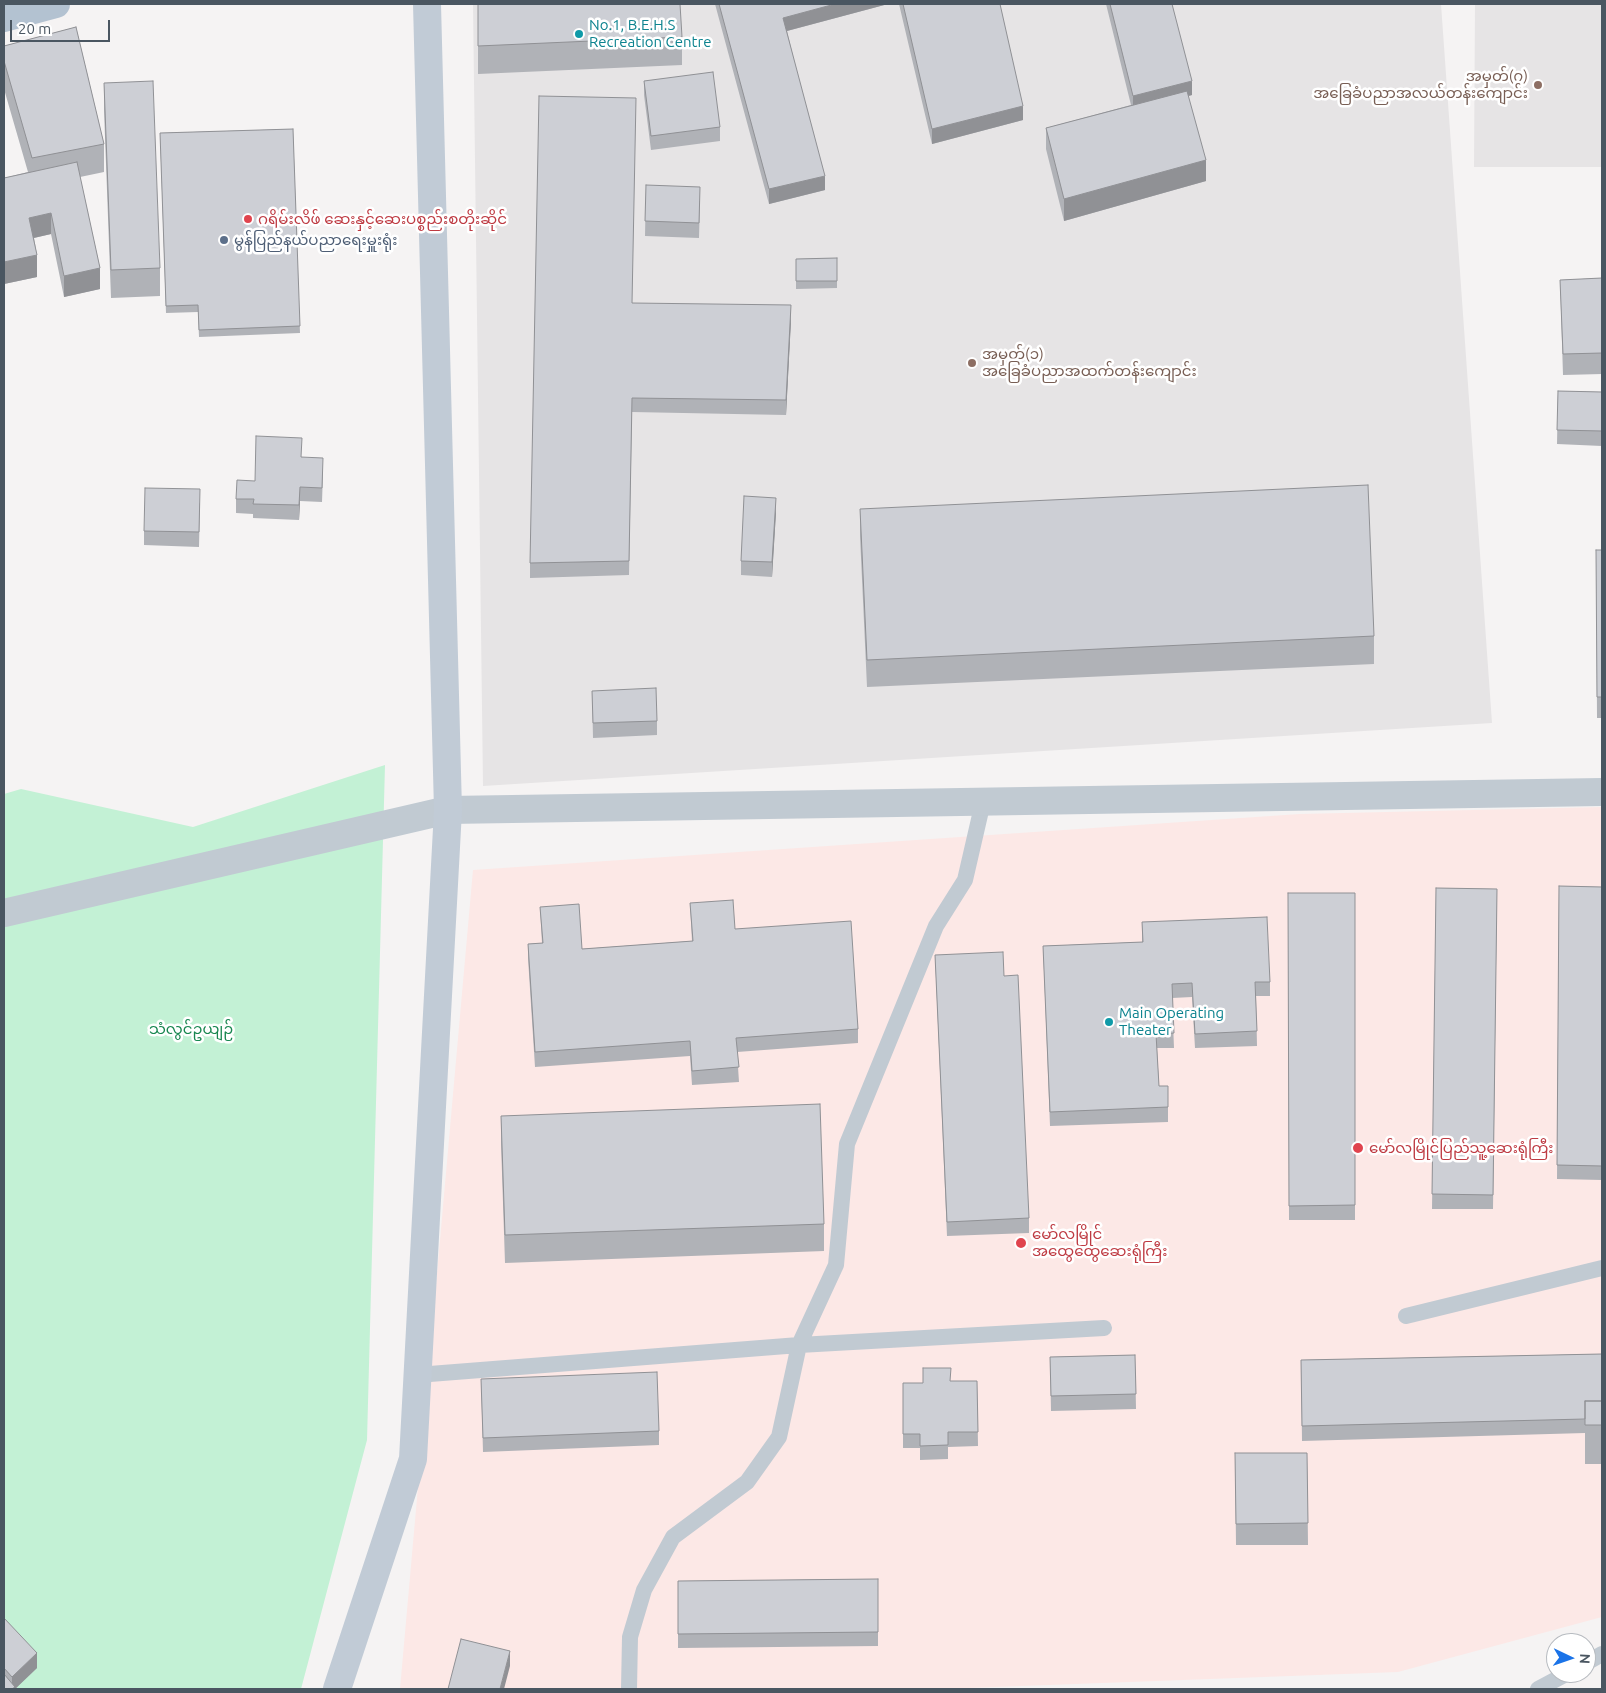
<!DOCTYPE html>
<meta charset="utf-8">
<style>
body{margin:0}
#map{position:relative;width:1606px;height:1693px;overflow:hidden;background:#f5f3f3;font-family:Ubuntu,sans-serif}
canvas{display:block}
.frame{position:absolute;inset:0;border:5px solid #4a5661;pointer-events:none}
.north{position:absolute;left:1546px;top:1633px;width:50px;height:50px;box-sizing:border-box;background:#fff;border:1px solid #b7bbc0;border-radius:50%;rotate:93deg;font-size:14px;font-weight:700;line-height:20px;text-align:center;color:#4a5661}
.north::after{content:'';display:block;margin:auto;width:18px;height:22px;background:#1a73e8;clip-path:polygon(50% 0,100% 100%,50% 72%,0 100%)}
.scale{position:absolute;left:10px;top:20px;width:100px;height:22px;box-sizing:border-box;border:2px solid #4a5661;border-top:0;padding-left:6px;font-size:15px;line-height:18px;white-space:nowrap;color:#4a5661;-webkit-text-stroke:4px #fff;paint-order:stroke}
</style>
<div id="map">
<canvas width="1606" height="1693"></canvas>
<div class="frame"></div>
<div class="north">N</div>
<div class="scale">20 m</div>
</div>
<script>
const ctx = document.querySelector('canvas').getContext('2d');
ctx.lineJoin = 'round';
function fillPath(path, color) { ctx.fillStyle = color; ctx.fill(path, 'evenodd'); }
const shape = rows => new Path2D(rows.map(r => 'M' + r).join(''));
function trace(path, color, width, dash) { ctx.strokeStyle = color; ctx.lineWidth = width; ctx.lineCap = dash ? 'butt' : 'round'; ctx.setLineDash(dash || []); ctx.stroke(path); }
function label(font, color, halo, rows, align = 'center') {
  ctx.font = font + ' Ubuntu,"Noto Sans Myanmar",sans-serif'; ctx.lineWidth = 5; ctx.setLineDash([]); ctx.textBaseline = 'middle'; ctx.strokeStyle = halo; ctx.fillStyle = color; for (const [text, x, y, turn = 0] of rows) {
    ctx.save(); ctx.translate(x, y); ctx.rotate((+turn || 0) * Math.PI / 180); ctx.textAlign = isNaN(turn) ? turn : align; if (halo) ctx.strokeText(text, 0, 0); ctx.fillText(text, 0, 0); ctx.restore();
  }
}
const education = shape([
 [473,4,1441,4,1492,723,483,786],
 [1475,4,1602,4,1602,167,1474,167]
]);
const medical = shape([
 [1602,807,1602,1617,1398,1672,941,1689,400,1689,473,870,1300,814]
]);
const green = shape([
 [385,765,367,1440,301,1689,4,1689,4,794,21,789,193,827]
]);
const lane = shape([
 [1406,1316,1602,1268],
 [417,1375,799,1345,1104,1328],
 [1586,1663,1602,1654],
 [629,1689,630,1637,644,1590,673,1537,747,1482,779,1437,799,1345,836,1265,847,1144,936,926,965,880,983,802],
 [1538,1689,1568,1673]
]);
const street = shape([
 [4,913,448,810,1602,792]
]);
const secondary = shape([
 [337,1689,413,1459,448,810,427,4]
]);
const primary = shape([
 [4,18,56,4]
]);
const wall = shape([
 [478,4,682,37,682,65,478,74],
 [715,4,888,4,787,31,825,190,769,204],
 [899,4,1000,4,1023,120,932,144],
 [1106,4,1172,4,1192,95,1188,96,1206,181,1064,221,1046,149,1046,128,1131,105],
 [76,27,104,144,104,172,80,177,100,268,100,289,64,297,51,234,34,238,37,255,37,277,4,284,4,178,28,172,4,89,4,46],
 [644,81,720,127,720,141,651,150,644,95],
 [104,83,160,268,160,296,111,298,104,110],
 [293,129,300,333,199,337,198,312,166,313,160,133],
 [646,185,700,201,699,238,645,236],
 [837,258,837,288,796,289,796,259],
 [1602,278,1602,374,1563,375,1560,280],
 [632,303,791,320,786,415,632,412,629,575,530,578,530,563],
 [1558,391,1602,392,1602,446,1557,444],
 [302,457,323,473,322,502,300,501,299,520,253,518,253,514,236,513,236,499,255,481],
 [200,503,199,547,144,545,144,531],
 [860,509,1374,636,1374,664,867,687,860,536],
 [776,512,772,577,741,575,741,561],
 [1596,550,1602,550,1602,718,1597,718],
 [592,691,657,721,657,735,593,738],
 [1559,886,1602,887,1602,1180,1557,1179],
 [1436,888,1497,889,1493,1209,1432,1209],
 [1288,893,1355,893,1355,1220,1289,1220],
 [690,903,735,929,858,1029,858,1043,737,1052,739,1082,692,1085,690,1056,535,1067,528,958,528,944,542,943,540,907,582,949,692,941],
 [1142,922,1270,982,1270,996,1256,996,1257,1046,1195,1048,1192,997,1172,998,1174,1048,1157,1048,1159,1086,1168,1086,1168,1122,1050,1126,1043,946,1142,942],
 [935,955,1004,976,1029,1218,1029,1233,947,1236],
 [501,1116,824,1224,824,1251,505,1263,501,1143],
 [1602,1354,1602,1464,1585,1464,1585,1433,1302,1441,1301,1360],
 [1135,1355,1136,1409,1051,1411,1050,1357],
 [481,1379,659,1431,659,1445,483,1452],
 [951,1381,977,1381,978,1446,948,1447,948,1459,920,1460,920,1448,903,1448,903,1383,923,1383],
 [1235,1453,1307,1453,1308,1545,1236,1545],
 [878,1579,878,1646,678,1648,678,1581],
 [4,1618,37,1668,15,1689,4,1689]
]);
const shadedWall = shape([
 [835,4,888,4,783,32,783,18],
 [1192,81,1192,95,1133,111,1133,96],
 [1023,106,1023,120,932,144,932,129],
 [1206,160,1206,181,1064,221,1064,199],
 [825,176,825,190,769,204,769,189],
 [51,213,51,234,29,239,29,218],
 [37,255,37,277,4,284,4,262],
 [100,268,100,289,64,297,64,276],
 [791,305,791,320,786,415,786,400],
 [300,487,300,501,299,520,299,505],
 [776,498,776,512,772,577,772,562],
 [510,1651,510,1666,504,1689,500,1689],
 [37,1653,37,1668,15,1689,12,1689,12,1677]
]);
const building = shape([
 [478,4,680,4,682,37,478,46,478,4],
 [719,4,835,4,783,18,825,176,769,189,719,4],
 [903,4,1000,4,1023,106,932,129,903,4],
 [1110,4,1172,4,1192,81,1133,96,1110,4],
 [76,27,104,144,32,158,4,61,4,46,76,27],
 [713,72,720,127,651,136,644,81,713,72],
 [153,81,160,268,111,270,104,83,153,81],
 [1187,91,1206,160,1064,199,1046,128,1187,91],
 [539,96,636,98,632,303,791,305,786,400,632,398,629,561,530,563,539,96],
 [293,129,300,326,199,330,198,305,166,306,160,133,293,129],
 [77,162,100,268,64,276,51,213,29,218,37,255,4,262,4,178,77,162],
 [646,185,700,187,699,223,645,221,646,185],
 [837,258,837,281,796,281,796,259,837,258],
 [1602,278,1602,353,1563,354,1560,280,1602,278],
 [1558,391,1602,392,1602,431,1557,430,1558,391],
 [256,436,302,438,301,457,323,458,322,488,300,487,299,505,253,504,254,499,236,499,237,480,255,481,256,436],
 [1368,485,1374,636,867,660,860,509,1368,485],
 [145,488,200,489,199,532,144,531,145,488],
 [744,496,776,498,772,562,741,561,744,496],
 [1596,550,1602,550,1602,697,1597,697,1596,550],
 [656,688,657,721,593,723,592,691,656,688],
 [1559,886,1602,887,1602,1166,1557,1165,1559,886],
 [1436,888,1497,889,1493,1195,1432,1194,1436,888],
 [1288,893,1355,893,1355,1205,1289,1206,1288,893],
 [733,900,735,929,851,921,858,1029,736,1038,739,1067,692,1071,690,1041,535,1052,528,944,543,943,540,907,579,904,582,949,693,941,690,903,733,900],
 [1267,917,1270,982,1255,982,1257,1031,1195,1034,1192,983,1172,984,1174,1033,1156,1034,1159,1086,1168,1086,1168,1107,1050,1112,1043,946,1143,942,1142,922,1267,917],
 [1003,952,1004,976,1018,975,1029,1218,947,1222,935,955,1003,952],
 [820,1104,824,1224,505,1235,501,1116,820,1104],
 [1602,1354,1602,1401,1585,1401,1585,1419,1302,1426,1301,1360,1602,1354],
 [1135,1355,1136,1394,1051,1396,1050,1357,1135,1355],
 [923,1368,951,1368,950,1381,977,1381,978,1432,948,1432,948,1445,920,1446,920,1434,903,1434,903,1383,923,1383,923,1368],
 [657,1372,659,1431,483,1438,481,1379,657,1372],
 [1585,1401,1602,1401,1602,1425,1585,1425,1585,1401],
 [1235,1453,1307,1453,1308,1523,1236,1524,1235,1453],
 [878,1579,878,1632,678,1634,678,1581,878,1579],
 [4,1618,37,1653,12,1677,4,1668,4,1618],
 [461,1639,510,1651,500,1689,448,1689,461,1639],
 [4,1674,15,1687,12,1689,4,1689,4,1674]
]);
const markers = [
 [579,34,5,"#0f9aa8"],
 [1538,85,5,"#8d6e63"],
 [248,219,5,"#e0444e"],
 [224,240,5,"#5c6f8a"],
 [972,363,5,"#8d6e63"],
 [1109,1022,5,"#0f9aa8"],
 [1358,1148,6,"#e0444e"],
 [1021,1243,6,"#e0444e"]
];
const cultureNames = [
 ["No.1, B.E.H.S",589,25],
 ["Recreation Centre",589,42],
 ["Main Operating",1119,1013],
 ["Theater",1119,1030]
];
const educationNames = [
 ["အမှတ်(၇)",1528,76],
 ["အခြေခံပညာအလယ်တန်းကျောင်း",1528,93],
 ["အမှတ်(၁)",982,354,"left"],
 ["အခြေခံပညာအထက်တန်းကျောင်း",982,371,"left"]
];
const healthNames = [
 ["ဂရိမ်းလိဖ် ဆေးနှင့်ဆေးပစ္စည်းစတိုးဆိုင်",258,219],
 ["မော်လမြိုင်ပြည်သူ့ဆေးရုံကြီး",1369,1148],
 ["မော်လမြိုင်",1032,1234],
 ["အထွေထွေဆေးရုံကြီး",1032,1251]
];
const serviceNames = [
 ["မွန်ပြည်နယ်ပညာရေးမှူးရုံး",234,240]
];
const parkNames = [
 ["သံလွင်ဥယျဉ်",191,1029]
];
fillPath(education, '#e6e4e5');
fillPath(medical, '#fce8e6');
fillPath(green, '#c3f1d5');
trace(lane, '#c1cad2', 16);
trace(street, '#c1cad2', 28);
trace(secondary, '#c1cbd6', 28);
trace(primary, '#b3c2d1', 28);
fillPath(wall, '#b0b2b7');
fillPath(shadedWall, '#909195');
fillPath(building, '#cdcfd5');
trace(building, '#909195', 1);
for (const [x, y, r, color] of markers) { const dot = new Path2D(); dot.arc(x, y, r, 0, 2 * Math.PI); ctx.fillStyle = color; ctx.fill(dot); trace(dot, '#fff', 2); }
label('15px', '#0d838f', '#fff', cultureNames, 'left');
label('15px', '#785e54', '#fff', educationNames, 'right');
label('15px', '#be3a42', '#fff', healthNames, 'left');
label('15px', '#4e5e75', '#fff', serviceNames, 'left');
label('15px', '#17864f', '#fff', parkNames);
</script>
